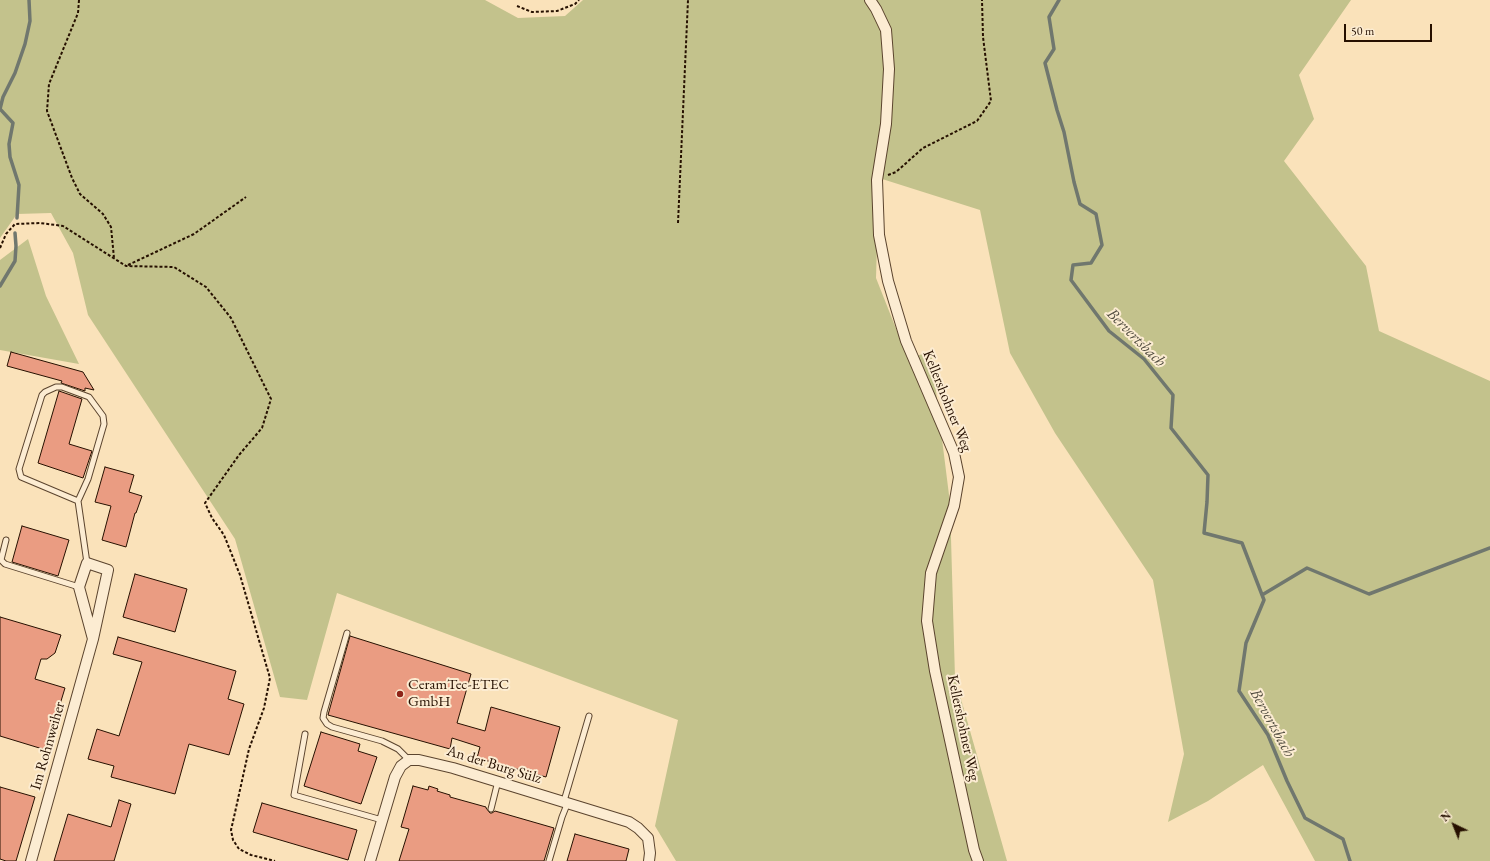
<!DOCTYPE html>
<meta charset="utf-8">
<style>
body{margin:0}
#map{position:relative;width:1490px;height:861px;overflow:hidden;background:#fae2ba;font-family:"EB Garamond",serif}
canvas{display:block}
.north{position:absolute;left:1434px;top:805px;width:40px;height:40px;-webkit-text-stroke:3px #fcecd2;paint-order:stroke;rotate:317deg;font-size:11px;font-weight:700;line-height:16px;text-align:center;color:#261000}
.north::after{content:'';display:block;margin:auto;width:14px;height:18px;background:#261000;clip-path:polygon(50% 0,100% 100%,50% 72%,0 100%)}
.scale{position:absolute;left:1344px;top:24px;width:88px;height:18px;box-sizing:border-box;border:2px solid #261000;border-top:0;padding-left:5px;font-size:12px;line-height:14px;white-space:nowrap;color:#261000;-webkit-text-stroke:3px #fcecd2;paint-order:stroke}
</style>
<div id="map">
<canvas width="1490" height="861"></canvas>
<div class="north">N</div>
<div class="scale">50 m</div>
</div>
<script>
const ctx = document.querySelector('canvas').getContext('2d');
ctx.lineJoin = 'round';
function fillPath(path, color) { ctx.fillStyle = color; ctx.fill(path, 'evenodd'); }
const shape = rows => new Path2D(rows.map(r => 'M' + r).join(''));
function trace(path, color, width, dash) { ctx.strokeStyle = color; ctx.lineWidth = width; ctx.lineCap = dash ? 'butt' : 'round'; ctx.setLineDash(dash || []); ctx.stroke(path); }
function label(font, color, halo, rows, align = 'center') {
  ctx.font = font + ' "EB Garamond",serif'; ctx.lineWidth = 4; ctx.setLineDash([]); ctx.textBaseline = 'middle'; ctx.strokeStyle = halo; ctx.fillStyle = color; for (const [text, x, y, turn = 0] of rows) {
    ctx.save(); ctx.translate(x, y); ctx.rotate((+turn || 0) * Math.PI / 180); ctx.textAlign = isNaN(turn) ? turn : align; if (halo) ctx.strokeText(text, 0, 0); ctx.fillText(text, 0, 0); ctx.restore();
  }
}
const green = shape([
 [0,0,485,0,518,18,565,16,583,0,1351,0,1299,75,1314,119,1284,161,1366,266,1379,331,1490,381,1490,861,1315,861,1263,765,1208,801,1168,822,1184,754,1153,580,1055,433,1010,353,980,210,879,178,876,278,908,359,931,351,950,503,955,678,1007,861,676,861,655,826,678,720,337,593,307,700,280,697,235,539,88,315,73,253,51,213,17,214,0,238],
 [28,239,46,296,79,364,0,350,0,351,0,260]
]);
const stream = shape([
 [1059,0,1049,17,1054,49,1045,63,1057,110,1064,132,1074,182,1080,204,1096,214,1102,245,1091,263,1073,265,1071,280,1109,331,1144,359,1173,395,1171,428,1208,475,1207,502,1204,533,1242,543,1264,600,1246,643,1239,691,1268,735,1287,781,1305,818,1343,839,1350,861],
 [17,218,19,185,10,157,9,144,13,123,0,109,3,97,15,73,25,44,30,21,29,0],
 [0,286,15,261,16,246,15,233],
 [1262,595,1307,568,1369,594,1490,548]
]);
const building = shape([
 [11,352,83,372,94,390,85,388,85,391,61,383,62,381,7,366,11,352],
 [59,391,82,399,69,444,92,451,83,478,38,463,59,391],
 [105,467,134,475,129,492,142,496,136,513,135,513,126,547,102,540,111,506,95,502,105,467],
 [22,526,69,540,58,576,12,562,22,526],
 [135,574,187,589,175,632,123,617,135,574],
 [0,617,61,635,55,653,47,659,41,659,35,679,65,688,46,750,0,736,0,617],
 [350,636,471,674,457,723,485,731,491,707,560,727,546,777,477,758,480,747,452,738,450,749,328,715,350,636],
 [118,637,236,671,228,699,244,704,229,755,189,744,175,794,111,777,114,766,88,759,97,729,119,736,142,662,113,654,118,637],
 [321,732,360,744,358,751,377,757,361,804,304,786,321,732],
 [413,786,428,790,429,786,438,789,437,791,450,795,450,797,486,807,486,808,490,813,492,813,495,811,554,828,544,861,399,861,409,829,401,827,413,786],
 [0,787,35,797,16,861,6,861,0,859,0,787],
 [119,800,131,804,114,861,54,861,68,814,111,827,119,800],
 [262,803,357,830,348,860,253,832,262,803],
 [575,834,629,849,626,861,567,861,575,834]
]);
const path = shape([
 [79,0,78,13,49,84,47,111,72,178,80,194,103,214,111,227,114,258],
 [517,6,532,12,557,11,575,4,579,0],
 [888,175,896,172,923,148,977,121,991,101,983,37,982,0],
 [678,223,688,0],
 [0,248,6,234,15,224,40,223,63,226,126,266,174,267,206,287,231,318,271,399,262,428,239,455,205,503,212,518,224,535,240,575,270,678,264,708,249,749,234,817,231,830,233,840,239,849,251,855,275,861],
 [128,265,194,234,246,197]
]);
const service = shape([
 [78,501,88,479,104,424,103,416,89,397,62,387,56,387,45,392,42,395,19,469,21,477,78,501,87,563],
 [6,540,1,560,5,564,79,587],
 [347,633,324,712,323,718,327,724,332,727,382,741,398,749,409,760],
 [305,734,294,795,382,820],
 [564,801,589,716],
 [491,809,498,781],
 [549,861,562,817,568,802]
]);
const minor = shape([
 [870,0,876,9,886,30,889,69,886,124,877,180,879,235,888,281,906,341,954,453,959,477,954,506,931,573,927,621,935,671,974,850,978,861],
 [31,861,93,639,108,570,87,563,79,587,93,639],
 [370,861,395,777,401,766,409,760,419,760,453,768,629,822,638,828,648,838,650,853,649,861]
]);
const markers = [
 [400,694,4,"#8f2418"]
];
const streetNames = [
 ["Kellershohner Weg",947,401,68],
 ["Kellershohner Weg",963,728,78],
 ["Im Rohnweiher",48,746,-74],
 ["An der Burg Sülz",494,765,17]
];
const poiNames = [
 ["CeramTec-ETEC",408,685],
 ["GmbH",408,702]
];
const waterNames = [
 ["Bervertsbach",1136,338,45],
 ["Bervertsbach",1272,723,61]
];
fillPath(green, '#c3c28c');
trace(stream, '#70776e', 3.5);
fillPath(building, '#ea9c82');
trace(building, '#261000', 1);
trace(service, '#5b442e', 7);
trace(minor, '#5b442e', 12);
trace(path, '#261000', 2, [3, 2]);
trace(service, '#fcecd2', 5);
trace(minor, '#fcecd2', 10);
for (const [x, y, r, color] of markers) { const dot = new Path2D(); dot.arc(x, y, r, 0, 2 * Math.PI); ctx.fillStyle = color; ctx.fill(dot); trace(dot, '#fcecd2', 1.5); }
label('15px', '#261000', '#fcecd2', streetNames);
label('15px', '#261000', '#fcecd2', poiNames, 'left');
label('italic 16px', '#514c40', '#fcecd2', waterNames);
</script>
